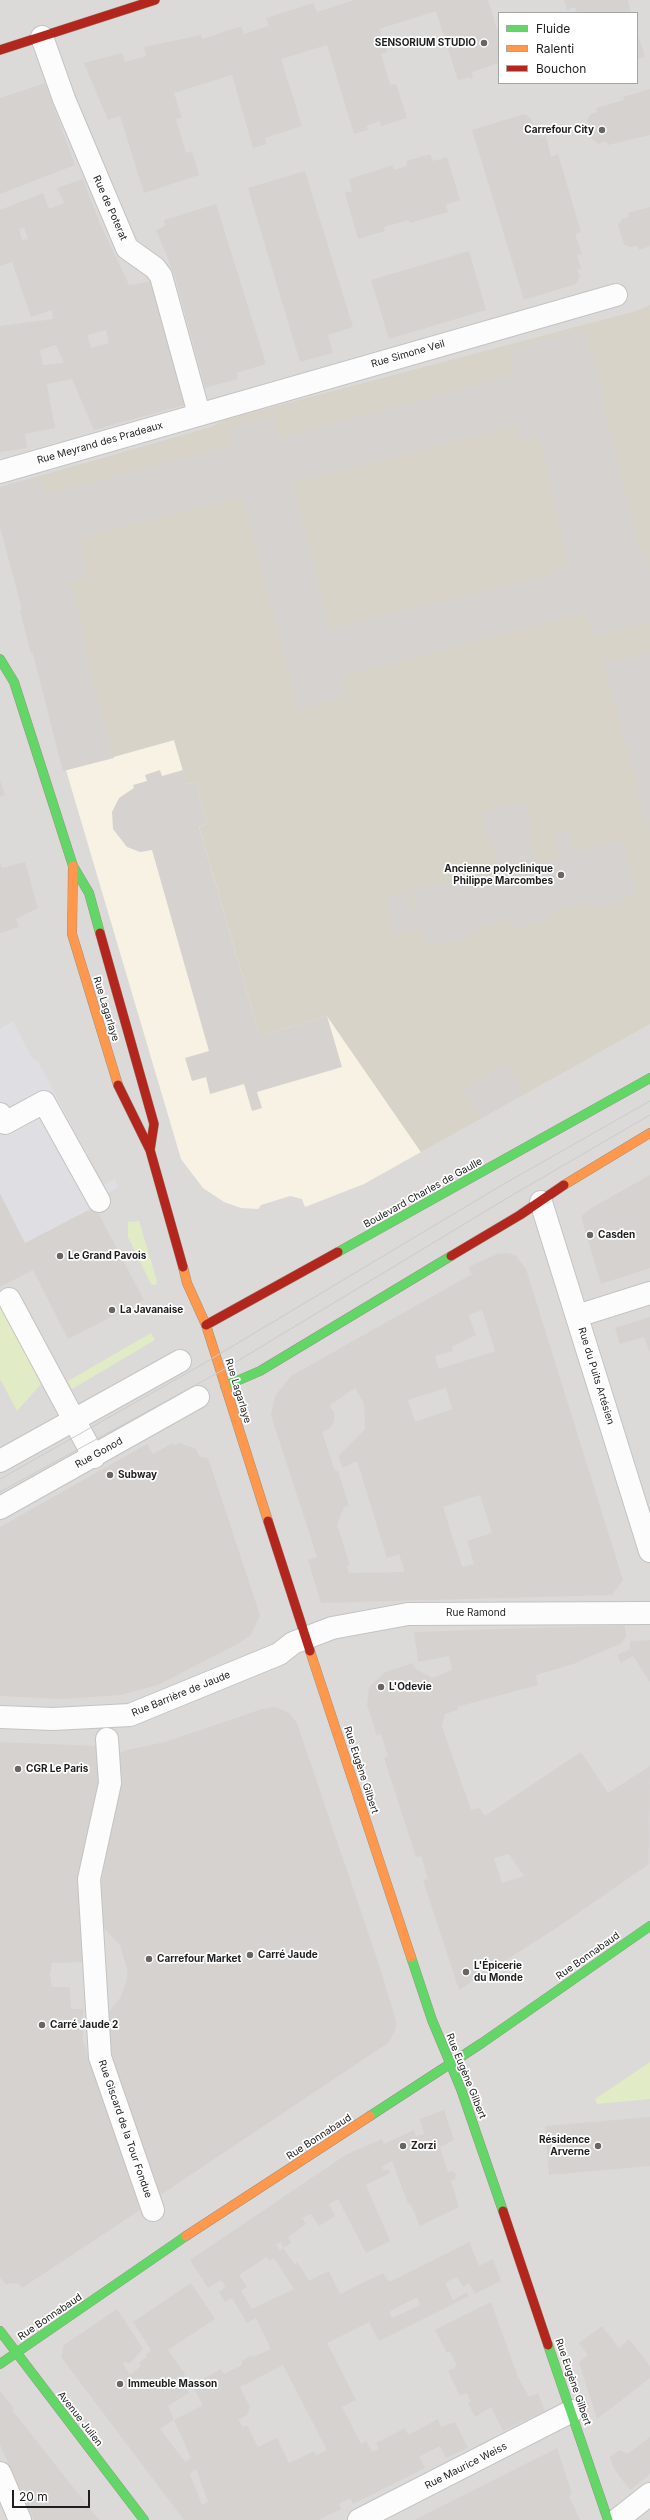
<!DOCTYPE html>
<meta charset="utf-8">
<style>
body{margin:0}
#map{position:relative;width:650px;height:2520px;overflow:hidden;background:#edeae8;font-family:Inter,sans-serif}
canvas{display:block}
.legend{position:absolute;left:498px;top:12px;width:140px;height:72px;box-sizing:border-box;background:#fff;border:1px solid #a5a5a5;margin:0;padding:5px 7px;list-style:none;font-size:12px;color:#1f1f1f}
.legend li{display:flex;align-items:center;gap:8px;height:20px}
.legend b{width:20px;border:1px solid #a5a5a5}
.scale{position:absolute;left:12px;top:2490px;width:78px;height:18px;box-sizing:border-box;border:2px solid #1f1f1f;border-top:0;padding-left:5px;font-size:12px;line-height:14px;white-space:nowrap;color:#1f1f1f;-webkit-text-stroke:3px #fff;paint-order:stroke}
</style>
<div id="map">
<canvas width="650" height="2520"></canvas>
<ul class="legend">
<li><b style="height:5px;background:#63d668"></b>Fluide</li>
<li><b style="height:5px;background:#ff974d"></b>Ralenti</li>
<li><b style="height:5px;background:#b3261e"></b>Bouchon</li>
</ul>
<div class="scale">20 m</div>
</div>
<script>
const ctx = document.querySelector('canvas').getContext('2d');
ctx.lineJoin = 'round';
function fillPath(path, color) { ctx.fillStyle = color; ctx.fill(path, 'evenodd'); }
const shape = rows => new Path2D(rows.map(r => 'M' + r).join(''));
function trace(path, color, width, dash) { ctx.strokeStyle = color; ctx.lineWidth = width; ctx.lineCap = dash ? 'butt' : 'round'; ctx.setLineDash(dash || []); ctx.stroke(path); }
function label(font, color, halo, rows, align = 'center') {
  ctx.font = font + ' Inter,sans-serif'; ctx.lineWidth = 3.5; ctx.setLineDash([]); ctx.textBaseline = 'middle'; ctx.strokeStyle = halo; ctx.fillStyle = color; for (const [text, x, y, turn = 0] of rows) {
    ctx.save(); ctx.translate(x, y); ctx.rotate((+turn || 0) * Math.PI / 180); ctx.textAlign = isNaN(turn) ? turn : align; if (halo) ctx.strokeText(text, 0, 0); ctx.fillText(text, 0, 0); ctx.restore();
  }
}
const residential = shape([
 [0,0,650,0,650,2520,0,2520],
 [499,13,637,13,637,83,499,83]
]);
const education = shape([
 [174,740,187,784,196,782,207,824,200,827,260,1036,327,1016,421,1152,364,1184,305,1207,302,1199,290,1196,261,1205,258,1209,241,1208,224,1202,203,1188,181,1159,66,770]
]);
const construction = shape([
 [650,305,650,1024,421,1152,327,1016,260,1036,199,827,207,824,196,782,187,784,174,740,63,771,33,653,31,653,20,610,22,609,0,526,0,487,211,427,227,419,636,311]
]);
const grass = shape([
 [139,1221,157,1281,156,1285,151,1284,128,1237,128,1222],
 [0,1304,41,1384,17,1411,0,1379],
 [151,1333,155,1340,72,1389,68,1381],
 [650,2062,650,2099,597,2104,595,2099]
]);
const plaza = shape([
 [13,1021,32,1058,38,1061,103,1185,115,1179,118,1187,105,1195,106,1201,25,1243,0,1194,0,1029]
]);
const building = shape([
 [354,0,488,0,499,35,499,63,472,72,473,77,471,79,468,77,458,81,436,11,379,29,387,52,381,54,390,85,396,84,407,118,381,126,380,121,366,126,368,130,354,134,327,45,281,59,302,126,265,138,267,144,253,148,232,75,174,93,182,118,176,119,186,153,192,151,199,175,144,193,120,116,108,120,84,63,122,53,125,62,146,56,144,47,201,35,202,39,241,26,244,34,269,26,266,18,313,3,317,12],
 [564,0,628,0,631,13,577,13,575,7,567,10],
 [637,32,645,57,637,59],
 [45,83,75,165,0,194,0,98],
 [650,89,650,135,608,145,606,141,599,144,592,139,587,121,590,114,597,112,596,108,624,100,623,97],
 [524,114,531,118,533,125,537,124,541,137,546,136,551,157,558,154,581,232,575,234,582,254,577,255,581,269,577,270,580,277,576,284,524,300,472,130],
 [430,154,433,161,447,157,460,200,446,205,448,212,410,223,409,220,384,227,385,231,358,239,345,193,352,191,349,179,393,165,394,170,407,166,406,161],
 [305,171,353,327,328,335,333,353,300,362,248,188],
 [83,179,99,221,129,285,153,281,168,330,165,332,168,345,172,345,185,405,94,430,72,379,47,384,55,428,25,434,27,448,0,452,0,326,53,319,52,310,31,317,12,262,0,266,0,210,43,193,49,209,64,203,57,188],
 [24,227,28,239,22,240,19,229],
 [106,330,109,343,91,348,87,335],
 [56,345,64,363,43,365,40,350],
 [216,204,266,364,237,373,238,379,205,388,174,274,156,230,165,226,164,220],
 [650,207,650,246,639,250,637,246,630,247,624,244,618,226,622,219,629,217,628,213],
 [469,251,486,310,389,339,371,280],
 [584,329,606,403,603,404,640,549,643,548,650,577,650,622,592,637,586,612,343,676,347,696,298,709,243,497,79,538,87,577,66,583,73,595,85,638,86,649,84,650,114,758,63,771,33,653,31,653,20,610,22,609,0,526,0,487,41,476,46,494,232,445,227,428,273,416,291,476,281,438,515,374,508,349],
 [515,426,519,441,539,436,568,563,556,567,556,574,330,628,292,483],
 [650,652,650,830,644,819,636,785,638,780,628,761,630,755,619,726,621,722,603,664],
 [160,770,162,776,183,770,187,784,196,782,207,824,199,827,260,1036,327,1016,342,1067,257,1092,262,1108,252,1111,244,1084,210,1094,206,1077,192,1081,185,1058,209,1051,152,850,140,852,127,847,113,829,112,812,119,798,134,788,133,785,147,781,145,775],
 [0,780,5,795,0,797],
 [525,802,532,828,528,830,536,864,560,859,554,832,568,829,573,852,623,840,636,894,624,897,625,901,597,908,595,904,584,908,583,903,548,912,550,920,514,929,512,919,476,928,478,932,466,935,467,939,438,945,437,942,425,945,422,928,395,934,387,896,406,891,410,909,413,909,417,906,413,890,465,878,465,881,500,873,492,838,488,839,482,812,500,808,498,805,507,803,508,806],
 [25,862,38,908,16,919,19,927,0,933,0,863,2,868],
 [507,1063,524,1094,480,1119,463,1089],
 [650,1175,650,1268,601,1284,581,1217,588,1210],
 [0,1194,25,1243,95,1207,144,1300,68,1339,33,1270,0,1287],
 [508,1253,516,1256,526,1269,623,1580,612,1595,321,1603,308,1560,317,1557,271,1415,275,1396,291,1376,472,1274,468,1267,497,1254],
 [482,1310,495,1351,439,1369,435,1356,453,1351,452,1347,476,1335,468,1315],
 [355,1388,364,1403,365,1429,338,1456,343,1468,357,1461,387,1558,399,1554,405,1572,349,1573,347,1566,350,1565,337,1525,344,1507,349,1506,338,1471,335,1471,322,1432,330,1428,334,1421,334,1412,329,1406],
 [446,1388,452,1409,415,1422,408,1400],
 [480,1495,492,1533,467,1541,474,1564,462,1567,443,1507],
 [650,1317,650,1353,644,1337,620,1344,615,1328],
 [173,1443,174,1445,180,1443,196,1449,200,1457,208,1458,260,1615,251,1635,239,1643,158,1685,120,1695,64,1699,0,1696,0,1527,147,1444,153,1454],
 [625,1625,626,1637,620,1644,573,1664,536,1675,538,1685,457,1707,458,1710,445,1714,442,1726,471,1810,479,1808,485,1816,581,1752,608,1793,650,1766,649,1864,558,1927,459,1990,423,1880,428,1879,421,1856,416,1857,384,1758,388,1756,381,1734,377,1736,367,1705,369,1687,385,1672,413,1663,416,1669,432,1678,452,1670,449,1656,418,1662,414,1632],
 [509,1854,524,1876,502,1883,494,1858],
 [650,1640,650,1682,633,1656,621,1663,617,1655,630,1649,630,1641],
 [275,1707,288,1712,297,1723,378,1962,396,2020,396,2029,388,2043,159,2196,111,2056,108,2013,120,1998,127,1980,127,1969,120,1945,103,1927,101,1883,110,1830,119,1757,120,1753,127,1750,165,1742,262,1709],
 [0,1742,97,1746,99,1779,79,1883,82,1962,52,1963,50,1975,52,1987,70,1987,71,2009,83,2009,83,2040,140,2210,22,2288,19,2284,11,2283,6,2285,0,2277],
 [444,2110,454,2140,440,2147,448,2172,453,2171,456,2175,455,2180,451,2181,459,2207,420,2226,410,2203,408,2204,392,2161,382,2167,384,2171,388,2169,390,2173,366,2185,390,2241,366,2253,338,2199,329,2204,335,2216,319,2226,311,2214,302,2218,306,2224,288,2237,291,2243,283,2248,281,2242,276,2245,280,2251,283,2248,295,2265,297,2262,309,2281,329,2271,340,2294,383,2273,389,2282,469,2242,479,2266,493,2259,501,2281,475,2294,469,2283,463,2287,457,2277,445,2283,453,2300,467,2292,469,2296,379,2341,369,2322,327,2343,356,2400,342,2407,361,2444,366,2441,372,2452,379,2449,376,2443,405,2428,408,2435,438,2419,441,2427,455,2422,468,2448,446,2458,440,2446,419,2457,425,2468,353,2504,350,2498,339,2504,341,2509,319,2520,184,2520,61,2357,64,2345,117,2309,143,2349,129,2364,125,2361,123,2364,130,2375,141,2366,139,2363,147,2357,146,2355,151,2350,133,2322,191,2283,215,2319,168,2350,185,2374,182,2382,189,2393,168,2406,174,2420,160,2429,185,2462,191,2458,174,2420,203,2405,192,2385,221,2369,224,2374,242,2365,242,2361,252,2355,253,2357,271,2349,256,2318,247,2323,232,2298,225,2302,219,2292,226,2287,221,2280,208,2288,190,2260,347,2154,382,2139,384,2144,414,2130,416,2136,424,2134,420,2119],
 [267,2257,269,2261,274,2258,294,2289,252,2309,241,2291,247,2287,239,2275],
 [417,2297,420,2305,392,2318,389,2312],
 [283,2365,327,2450,316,2455,314,2451,289,2463,277,2438,258,2447,247,2425,243,2427,238,2420,247,2415,250,2407,240,2387],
 [196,2469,208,2502,202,2505,190,2474],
 [650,2117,650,2166,549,2175,545,2126],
 [491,2302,518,2377,529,2397,538,2393,545,2411,503,2431,491,2407,475,2417,468,2403,471,2402,467,2393,460,2396,448,2371,457,2366,450,2351,447,2353,435,2330],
 [602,2326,619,2348,629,2339,650,2366,650,2378,597,2419,579,2362,588,2355,579,2343],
 [0,2391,14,2408,12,2410,99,2520,34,2520,0,2445],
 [650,2437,650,2474,630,2490,614,2469,610,2457,619,2450,628,2454],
 [557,2448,572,2494,569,2496,580,2520,414,2520]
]);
const street = shape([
 [42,37,64,99,127,248,155,268,161,276,199,414],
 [0,472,616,295],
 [0,1114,5,1123,44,1102,99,1201],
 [541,1202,650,1551],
 [9,1299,94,1457],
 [577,1316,650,1293],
 [0,1461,180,1361],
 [0,1508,198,1397],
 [0,1717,53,1719,130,1715,279,1654,293,1643,332,1628,408,1614,650,1613],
 [107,1739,110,1783,89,1879,100,2057,153,2210],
 [0,2473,20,2520],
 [359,2520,572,2411],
 [617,2520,650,2494]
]);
const fast = shape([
 [0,659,14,682,73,866,89,893,100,933],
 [338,1252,650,1078],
 [225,1386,260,1371,451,1256],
 [411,1957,432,2020,461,2089,503,2211],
 [370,2116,482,2043,650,1926],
 [0,2331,144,2520],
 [548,2345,608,2520],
 [0,2364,186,2236]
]);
const slow = shape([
 [73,866,72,934,118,1085],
 [564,1185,650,1133],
 [183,1267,187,1283,206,1325,268,1521],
 [310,1651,411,1957],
 [186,2236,370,2116]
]);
const jam = shape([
 [0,50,155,0],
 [100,933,154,1124,150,1150],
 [118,1085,150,1150,183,1267],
 [451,1256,520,1215,564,1185],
 [206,1325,338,1252],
 [268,1521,310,1651],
 [503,2211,548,2345]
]);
const tram = shape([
 [0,1479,196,1368,502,1185,650,1101],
 [0,1492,221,1371,509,1197,650,1115]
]);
const markers = [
 [484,43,4,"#676665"],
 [602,130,4,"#676665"],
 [561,875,4,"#676665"],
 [590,1235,4,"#676665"],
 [60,1256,4,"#676665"],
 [112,1310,4,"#676665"],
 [110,1475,4,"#676665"],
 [381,1687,4,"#676665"],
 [18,1769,4,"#676665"],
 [250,1955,4,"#676665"],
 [149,1959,4,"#676665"],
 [466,1972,4,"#676665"],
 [42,2025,4,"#676665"],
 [403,2146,4,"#676665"],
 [598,2146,4,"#676665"],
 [120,2384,4,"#676665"]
];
const poiNames = [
 ["SENSORIUM STUDIO",476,43,"right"],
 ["Carrefour City",594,130,"right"],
 ["Ancienne polyclinique",553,869,"right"],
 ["Philippe Marcombes",553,881,"right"],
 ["Casden",598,1235],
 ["Le Grand Pavois",68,1256],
 ["La Javanaise",120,1310],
 ["Subway",118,1475],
 ["L'Odevie",389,1687],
 ["CGR Le Paris",26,1769],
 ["Carré Jaude",258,1955],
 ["Carrefour Market",157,1959],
 ["L'Épicerie",474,1966],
 ["du Monde",474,1978],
 ["Carré Jaude 2",50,2025],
 ["Résidence",590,2140,"right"],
 ["Arverne",590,2152,"right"],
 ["Zorzi",411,2146],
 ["Immeuble Masson",128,2384]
];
const streetNames = [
 ["Rue de Poterat",110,208,66],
 ["Rue Simone Veil",408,354,-16],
 ["Rue Meyrand des Pradeaux",100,443,-16],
 ["Rue Lagarlaye",106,1009,73],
 ["Boulevard Charles de Gaulle",423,1193,-29],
 ["Rue du Puits Artésien",596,1376,73],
 ["Rue Lagarlaye",238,1391,73],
 ["Rue Gonod",99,1453,-29],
 ["Rue Ramond",476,1613],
 ["Rue Barrière de Jaude",181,1694,-22],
 ["Rue Eugène Gilbert",361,1770,72],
 ["Rue Bonnabaud",588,1956,-35],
 ["Rue Eugène Gilbert",466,2076,68],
 ["Rue Giscard de la Tour Fondue",125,2129,71],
 ["Rue Bonnabaud",319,2137,-33],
 ["Rue Bonnabaud",50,2317,-34],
 ["Rue Eugène Gilbert",573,2382,71],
 ["Avenue Julien",80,2419,52],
 ["Rue Maurice Weiss",466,2466,-27]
];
fillPath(residential, '#dcdad9');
fillPath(education, '#f7f2e3');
fillPath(construction, '#d7d3c9');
fillPath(grass, '#e1ebc5');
fillPath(plaza, '#dedee3');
fillPath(building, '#d6d2d0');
trace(street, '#c4c3c2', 24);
trace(fast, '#98957f', 10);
trace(slow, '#98957f', 10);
trace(jam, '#98957f', 10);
trace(street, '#fcfcfc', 22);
trace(fast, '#63d668', 9);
trace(slow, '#ff974d', 9);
trace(jam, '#b3261e', 9);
trace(tram, '#cbcbca', 1);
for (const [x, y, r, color] of markers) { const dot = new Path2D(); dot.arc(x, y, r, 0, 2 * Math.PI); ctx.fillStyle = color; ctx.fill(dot); trace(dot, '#fff', 1.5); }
label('bold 10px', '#1f1f1f', '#fff', poiNames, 'left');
label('10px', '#1f1f1f', '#fff', streetNames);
</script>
